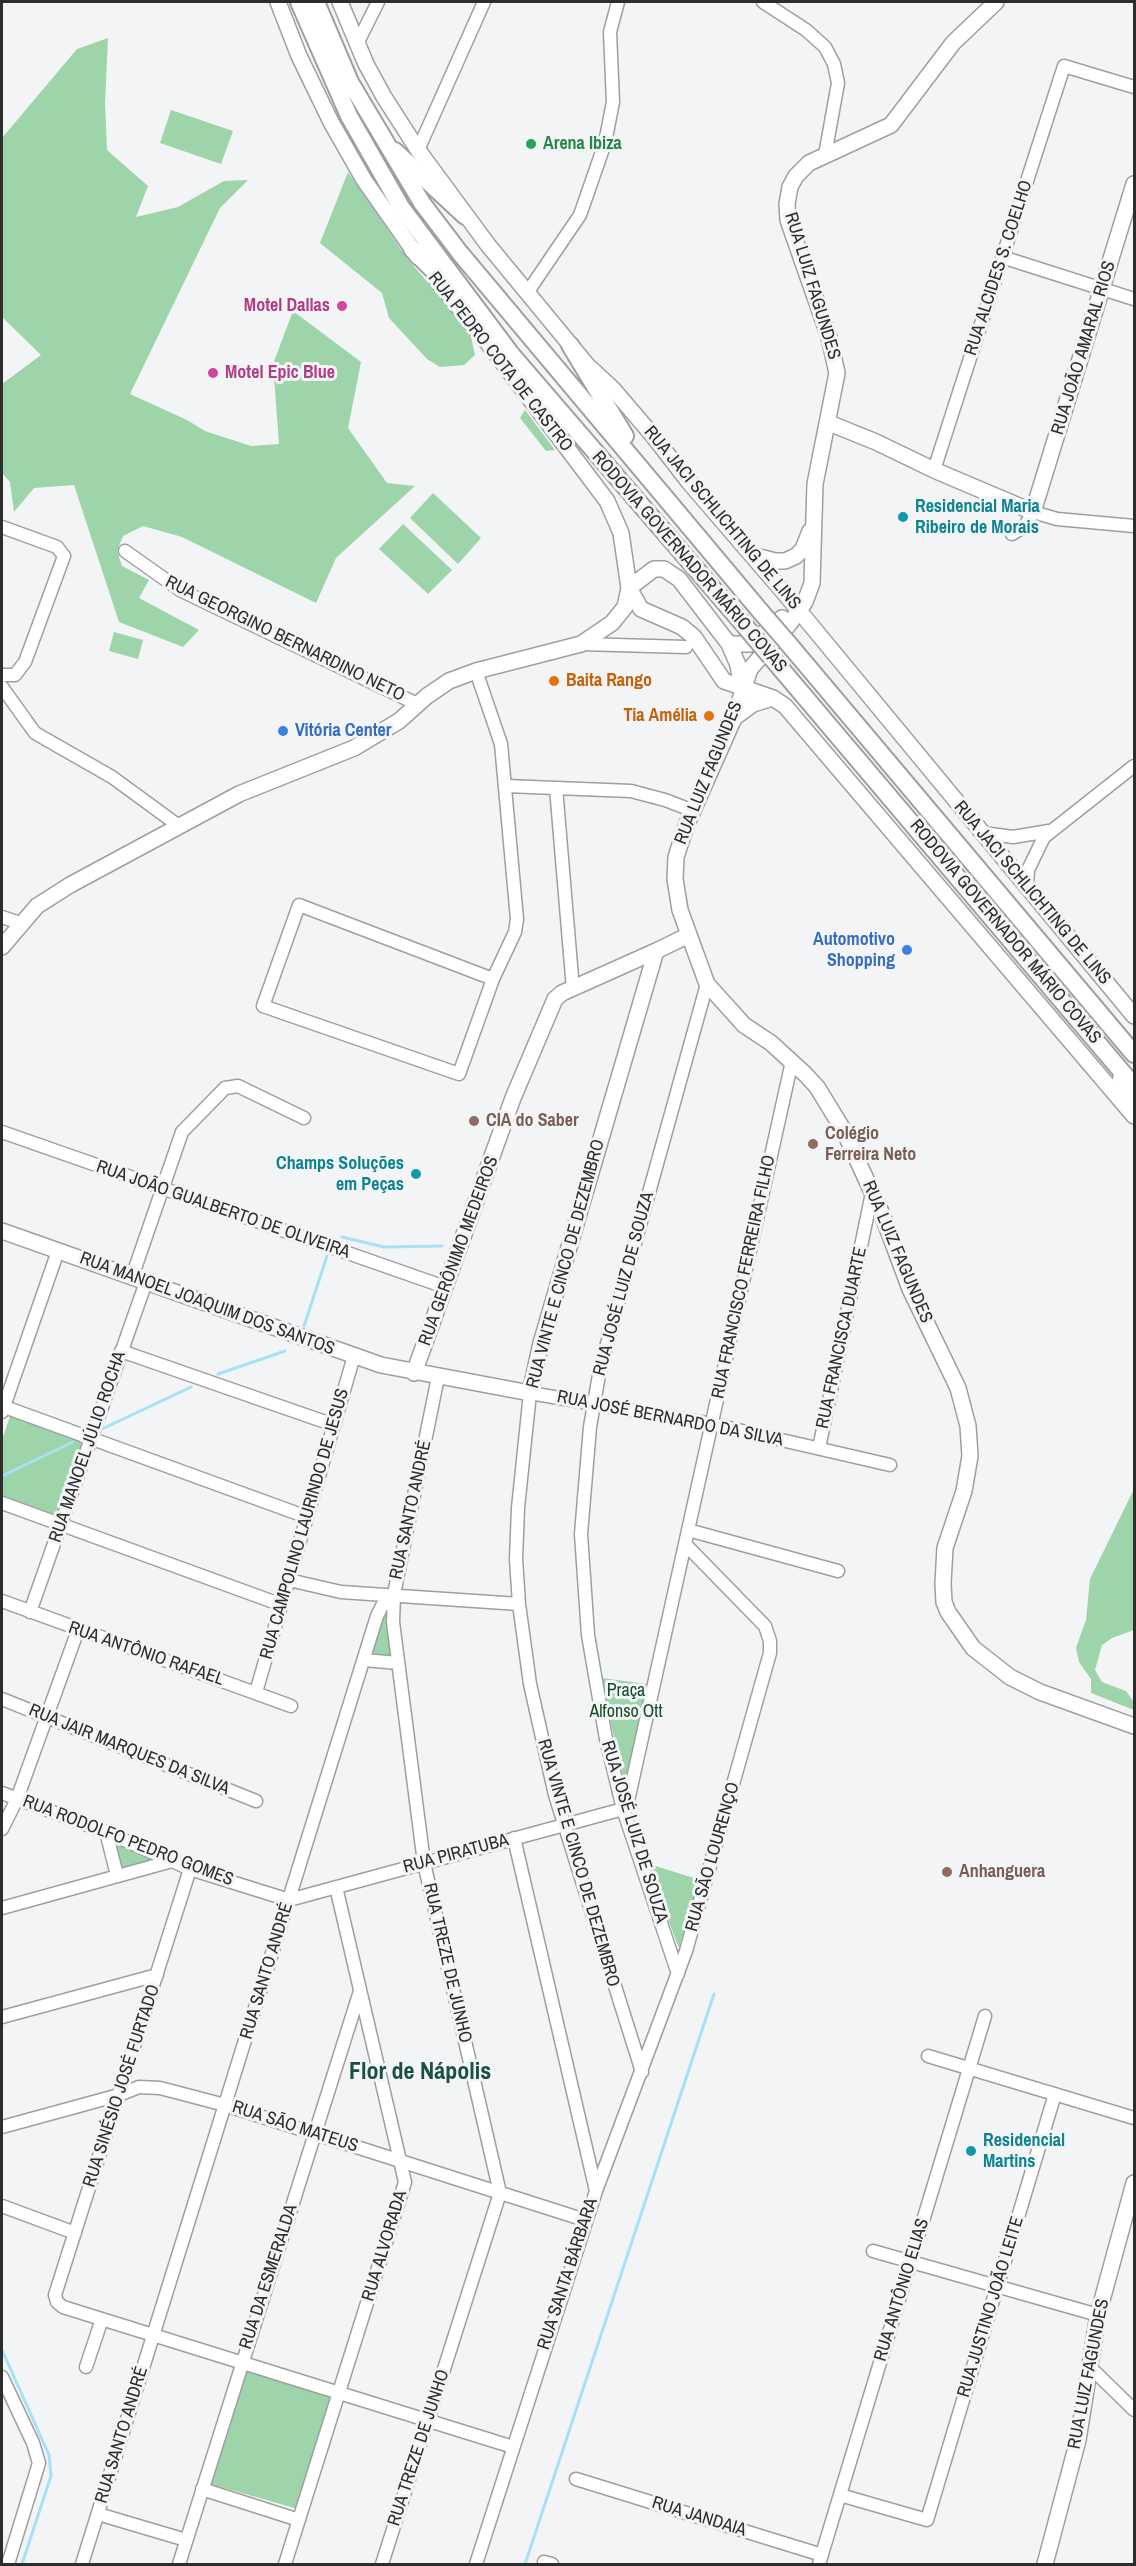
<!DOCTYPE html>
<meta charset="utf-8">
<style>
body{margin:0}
#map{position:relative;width:1136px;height:2566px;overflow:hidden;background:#f3f4f6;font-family:"Archivo Narrow",sans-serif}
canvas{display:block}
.frame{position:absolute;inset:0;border:3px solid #2d2d2e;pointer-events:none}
</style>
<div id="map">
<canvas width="1136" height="2566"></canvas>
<div class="frame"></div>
</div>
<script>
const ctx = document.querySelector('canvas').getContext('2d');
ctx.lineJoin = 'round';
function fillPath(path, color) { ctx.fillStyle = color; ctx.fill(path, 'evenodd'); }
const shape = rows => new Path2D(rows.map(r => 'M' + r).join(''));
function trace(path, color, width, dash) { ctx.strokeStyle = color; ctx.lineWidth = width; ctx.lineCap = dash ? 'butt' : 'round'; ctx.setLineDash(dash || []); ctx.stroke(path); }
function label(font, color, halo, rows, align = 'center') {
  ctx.font = font + ' "Archivo Narrow",sans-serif'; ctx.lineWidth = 6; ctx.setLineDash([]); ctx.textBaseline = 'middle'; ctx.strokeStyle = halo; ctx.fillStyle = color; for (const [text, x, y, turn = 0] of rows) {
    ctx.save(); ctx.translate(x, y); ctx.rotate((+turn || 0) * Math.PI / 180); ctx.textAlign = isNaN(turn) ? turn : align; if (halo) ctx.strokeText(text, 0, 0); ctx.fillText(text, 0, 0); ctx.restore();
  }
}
const green = shape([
 [108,38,105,103,107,150,148,186,136,217,178,207,224,181,248,180,220,208,130,394,187,420,205,431,251,446,279,444,273,364,293,311,361,362,348,428,387,483,415,486,336,558,316,603,182,537,143,526,123,536,117,551,122,566,149,580,139,598,199,630,183,647,119,622,74,485,34,488,14,512,10,482,2,473,2,384,41,355,2,317,2,138,77,49],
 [171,110,233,131,221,164,160,143],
 [348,172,407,258,470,332,475,355,464,365,440,367,427,359,389,318,382,293,320,243],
 [525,410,555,450,546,451,520,418],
 [433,493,481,538,458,564,410,518],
 [403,524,452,570,428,594,379,549],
 [114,632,143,640,138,659,109,651],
 [10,1416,83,1441,57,1515,2,1496,2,1440],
 [1134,1489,1134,1630,1112,1638,1102,1645,1095,1670,1102,1682,1126,1691,1134,1702,1134,1710,1091,1693,1091,1679,1079,1662,1076,1648,1086,1620,1090,1579],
 [387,1610,392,1656,372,1653,382,1614],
 [601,1678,648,1684,626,1791],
 [114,1839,158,1856,157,1862,122,1870],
 [646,1863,700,1880,679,1948],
 [246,2369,331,2396,298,2509,210,2484]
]);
const stream = shape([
 [342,1237,384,1247,442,1246],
 [304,1326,327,1256],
 [218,1374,285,1351],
 [102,1429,191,1387],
 [2,1476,73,1442],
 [2,2350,49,2455,51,2476,22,2564],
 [525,2564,714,1994]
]);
const minor = shape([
 [763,2,806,30,825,47,834,64,838,83,825,155],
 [357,44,378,2],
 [418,150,484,2],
 [1002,257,1134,299],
 [527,293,580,215,605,143,613,102,610,32,618,2],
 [934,470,1064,66,1134,87],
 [2,527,57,547,64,556,25,662,15,675,2,675],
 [1012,534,1025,526,1033,512,1057,519,1134,526],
 [125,551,180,590,417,704],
 [581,644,686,647],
 [476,671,501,744,517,919,515,932,493,979,459,1074,263,1006,299,905,493,979],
 [2,687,35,733,112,777,179,826],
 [506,786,631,791,665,800,691,810],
 [556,788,573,989],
 [983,833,1013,837,1049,831],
 [1027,886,1028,870,1044,837,1134,766],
 [2,917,20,923],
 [2,1132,445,1287],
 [132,1277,182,1132,225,1088,238,1086,304,1118],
 [121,1351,334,1425],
 [2,1406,307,1517],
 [2,1412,58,1251],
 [819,1448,872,1193],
 [2,1503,282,1605],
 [688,1530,838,1571],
 [289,1580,341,1592,519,1604],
 [2,1601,291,1706],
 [30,1612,146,1282],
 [364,1660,398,1663],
 [256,1692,354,1356],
 [2,1699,256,1801],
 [2,1793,106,1832,190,1869,289,1900],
 [2,1829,17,1799,78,1630],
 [106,1832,117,1875],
 [190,1869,55,2295,57,2302,63,2307,513,2447],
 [289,1900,623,1809,628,1801,792,1061],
 [2,1908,172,1861],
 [678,1974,623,1809,606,1739,588,1635,581,1534,590,1427,600,1369,707,984],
 [2,2017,157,1975],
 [928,2056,1134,2118],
 [642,2072,555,1795,530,1684,519,1604,516,1559,518,1508,530,1393,712,1424,890,1465],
 [2,2127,119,2095,139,2087,160,2088,225,2105,585,2220],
 [596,2191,686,1951,770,1653,770,1641,765,1626,685,1544],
 [2,2206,75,2233],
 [873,2251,1098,2315],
 [86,2367,102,2319],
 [1091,2368,1134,2410],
 [2,2377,33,2443,39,2463,8,2564],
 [576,2479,822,2555],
 [202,2489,299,2520],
 [840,2495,927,2520,1055,2094],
 [98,2514,186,2540],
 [544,2562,552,2564],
 [82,2564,377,1616,384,1602,394,1594,438,1377],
 [179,2564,360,1991],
 [285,2564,405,2182,336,1887],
 [382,2564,500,2193,424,1863,393,1622,394,1594],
 [476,2564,596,2191,514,1838],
 [819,2564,985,2016]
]);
const major = shape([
 [278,2,299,56,331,122,364,180,418,257],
 [340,2,366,64,384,97,418,150,488,245,587,365,613,389,654,437,688,481,786,595,1134,1016],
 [996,2,953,43,891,125,809,163,796,176,790,187,787,204,788,220,829,337,837,373,815,484,812,583,805,602,790,623,750,669,734,718,686,826,676,857,675,879,680,910,707,984,744,1025,771,1043,805,1074,817,1087,844,1131,882,1214,910,1289,958,1388,968,1426,970,1456,964,1491,945,1548,943,1583,944,1602,948,1612,973,1648,1010,1677,1040,1692,1134,1726],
 [437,280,491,347,607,501,621,533,629,588,641,609,682,627,694,637,724,681,773,698,785,706,1134,1116],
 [829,423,876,442,934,470,1033,512,1134,184],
 [752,555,775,561,785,561,796,556,803,549,810,531],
 [729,644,750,644,782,618],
 [734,718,753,704,773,698],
 [2,947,37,906,70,885,239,794,354,748,399,721,427,696,449,681,476,671,581,644,612,623,625,607,629,588,654,569,664,569,679,579,729,644,738,665,742,688],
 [2,1231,381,1365,530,1393,541,1343,656,951,689,935],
 [414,1373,513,1098,555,999,562,993,656,951],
 [1045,2564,1078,2440,1098,2315,1134,2183]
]);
const highway = shape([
 [299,2,349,116,401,207,511,354,745,626],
 [316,2,350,82,422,203,460,253,761,612],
 [395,151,465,216],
 [412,249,450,287],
 [570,345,625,436],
 [787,642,1134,1054],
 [771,657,1134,1086],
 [1121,1079,1134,1102]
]);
const highwayBridge = shape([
 [761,612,787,642],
 [745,626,771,657]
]);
const markers = [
 [531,144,6,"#2e9e5b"],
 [342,306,6,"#d1479c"],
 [213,373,6,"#d1479c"],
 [903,517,6,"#0f9aa8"],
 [554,681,6,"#e8710a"],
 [709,716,6,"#e8710a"],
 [283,731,6,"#3f7fe0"],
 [907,950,6,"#3f7fe0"],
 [474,1121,6,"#8d6e63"],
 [813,1144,6,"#8d6e63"],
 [416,1174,6,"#0f9aa8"],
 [947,1872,6,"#8d6e63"],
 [971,2151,6,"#0f9aa8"]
];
const leisureNames = [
 ["Arena Ibiza",543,144]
];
const streetNames = [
 ["RUA ALCIDES S. COELHO",999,268,-72],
 ["RUA LUIZ FAGUNDES",812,286,73],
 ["RUA JOÃO AMARAL RIOS",1084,348,-73],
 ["RUA PEDRO COTA DE CASTRO",500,362,52],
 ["RUA JACI SCHLICHTING DE LINS",722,518,50],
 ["RODOVIA GOVERNADOR MÁRIO COVAS",689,562,49],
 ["RUA GEORGINO BERNARDINO NETO",285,639,26],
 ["RUA LUIZ FAGUNDES",709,773,-68],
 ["RUA JACI SCHLICHTING DE LINS",1032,893,50],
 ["RODOVIA GOVERNADOR MÁRIO COVAS",1005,932,50],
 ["RUA JOÃO GUALBERTO DE OLIVEIRA",223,1210,19],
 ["RUA GERÔNIMO MEDEIROS",459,1251,-70],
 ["RUA LUIZ FAGUNDES",897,1252,67],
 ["RUA VINTE E CINCO DE DEZEMBRO",566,1264,-75],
 ["RUA FRANCISCO FERREIRA FILHO",744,1277,-78],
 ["RUA JOSÉ LUIZ DE SOUZA",624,1284,-75],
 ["RUA MANOEL JOAQUIM DOS SANTOS",207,1304,20],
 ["RUA FRANCISCA DUARTE",842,1338,-78],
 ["RUA JOSÉ BERNARDO DA SILVA",670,1419,11],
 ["RUA MANOEL JÚLIO ROCHA",88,1447,-71],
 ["RUA SANTO ANDRÉ",411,1510,-78],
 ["RUA CAMPOLINO LAURINDO DE JESUS",305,1524,-74],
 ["RUA ANTÔNIO RAFAEL",146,1654,19],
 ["RUA JAIR MARQUES DA SILVA",129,1750,22],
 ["RUA JOSÉ LUIZ DE SOUZA",634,1832,73],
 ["RUA RODOLFO PEDRO GOMES",128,1841,21],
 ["RUA PIRATUBA",456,1854,-15],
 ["RUA SÃO LOURENÇO",713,1857,-74],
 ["RUA VINTE E CINCO DE DEZEMBRO",578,1863,74],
 ["RUA TREZE DE JUNHO",447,1963,77],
 ["RUA SANTO ANDRÉ",267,1971,-73],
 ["RUA SINÉSIO JOSÉ FURTADO",122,2086,-72],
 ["RUA SÃO MATEUS",295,2127,18],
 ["RUA ALVORADA",385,2246,-73],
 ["RUA SANTA BÁRBARA",568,2274,-72],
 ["RUA DA ESMERALDA",269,2277,-72],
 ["RUA ANTÔNIO ELIAS",902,2290,-73],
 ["RUA JUSTINO JOÃO LEITE",991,2307,-73],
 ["RUA LUIZ FAGUNDES",1089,2374,-79],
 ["RUA SANTO ANDRÉ",122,2435,-73],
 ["RUA TREZE DE JUNHO",419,2448,-72],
 ["RUA JANDAIA",699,2517,17]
];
const hotelNames = [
 ["Motel Dallas",330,306],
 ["Motel Epic Blue",225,373,"left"]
];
const cultureNames = [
 ["Residencial Maria",915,507],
 ["Ribeiro de Morais",915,528],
 ["Champs Soluções",404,1164,"right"],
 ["em Peças",404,1185,"right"],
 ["Residencial",983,2141],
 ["Martins",983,2162]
];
const foodNames = [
 ["Baita Rango",566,681],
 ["Tia Amélia",697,716,"right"]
];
const shopNames = [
 ["Vitória Center",295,731],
 ["Automotivo",895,940,"right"],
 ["Shopping",895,961,"right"]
];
const educationNames = [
 ["CIA do Saber",486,1121],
 ["Colégio",825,1134],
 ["Ferreira Neto",825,1155],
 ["Anhanguera",959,1872]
];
const parkNames = [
 ["Praça",626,1691],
 ["Alfonso Ott",626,1712]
];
const districtNames = [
 ["Flor de Nápolis",420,2073]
];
fillPath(green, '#9ed4a9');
trace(stream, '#a5e2f6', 3);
trace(minor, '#9d9fa0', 15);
trace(major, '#9d9fa0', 18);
trace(highway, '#9d9fa0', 20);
trace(minor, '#fff', 12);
trace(major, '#fff', 15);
trace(highway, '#fff', 16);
trace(highwayBridge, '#9d9fa0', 20, []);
trace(highwayBridge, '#fff', 16);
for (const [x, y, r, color] of markers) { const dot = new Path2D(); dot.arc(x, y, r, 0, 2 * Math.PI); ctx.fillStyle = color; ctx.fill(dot); trace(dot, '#f3f4f6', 2); }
label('bold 18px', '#27864d', '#f3f4f6', leisureNames, 'left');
label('18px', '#2d2d2e', '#f3f4f6', streetNames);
label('bold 18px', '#b23c85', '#f3f4f6', hotelNames, 'right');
label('bold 18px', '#0d838f', '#f3f4f6', cultureNames, 'left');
label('bold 18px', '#c56008', '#f3f4f6', foodNames, 'left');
label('bold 18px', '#366cbe', '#f3f4f6', shopNames, 'left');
label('bold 18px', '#785e54', '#f3f4f6', educationNames, 'left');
label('18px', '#144c27', '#f3f4f6', parkNames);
label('bold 24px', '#194f44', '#f3f4f6', districtNames);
</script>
